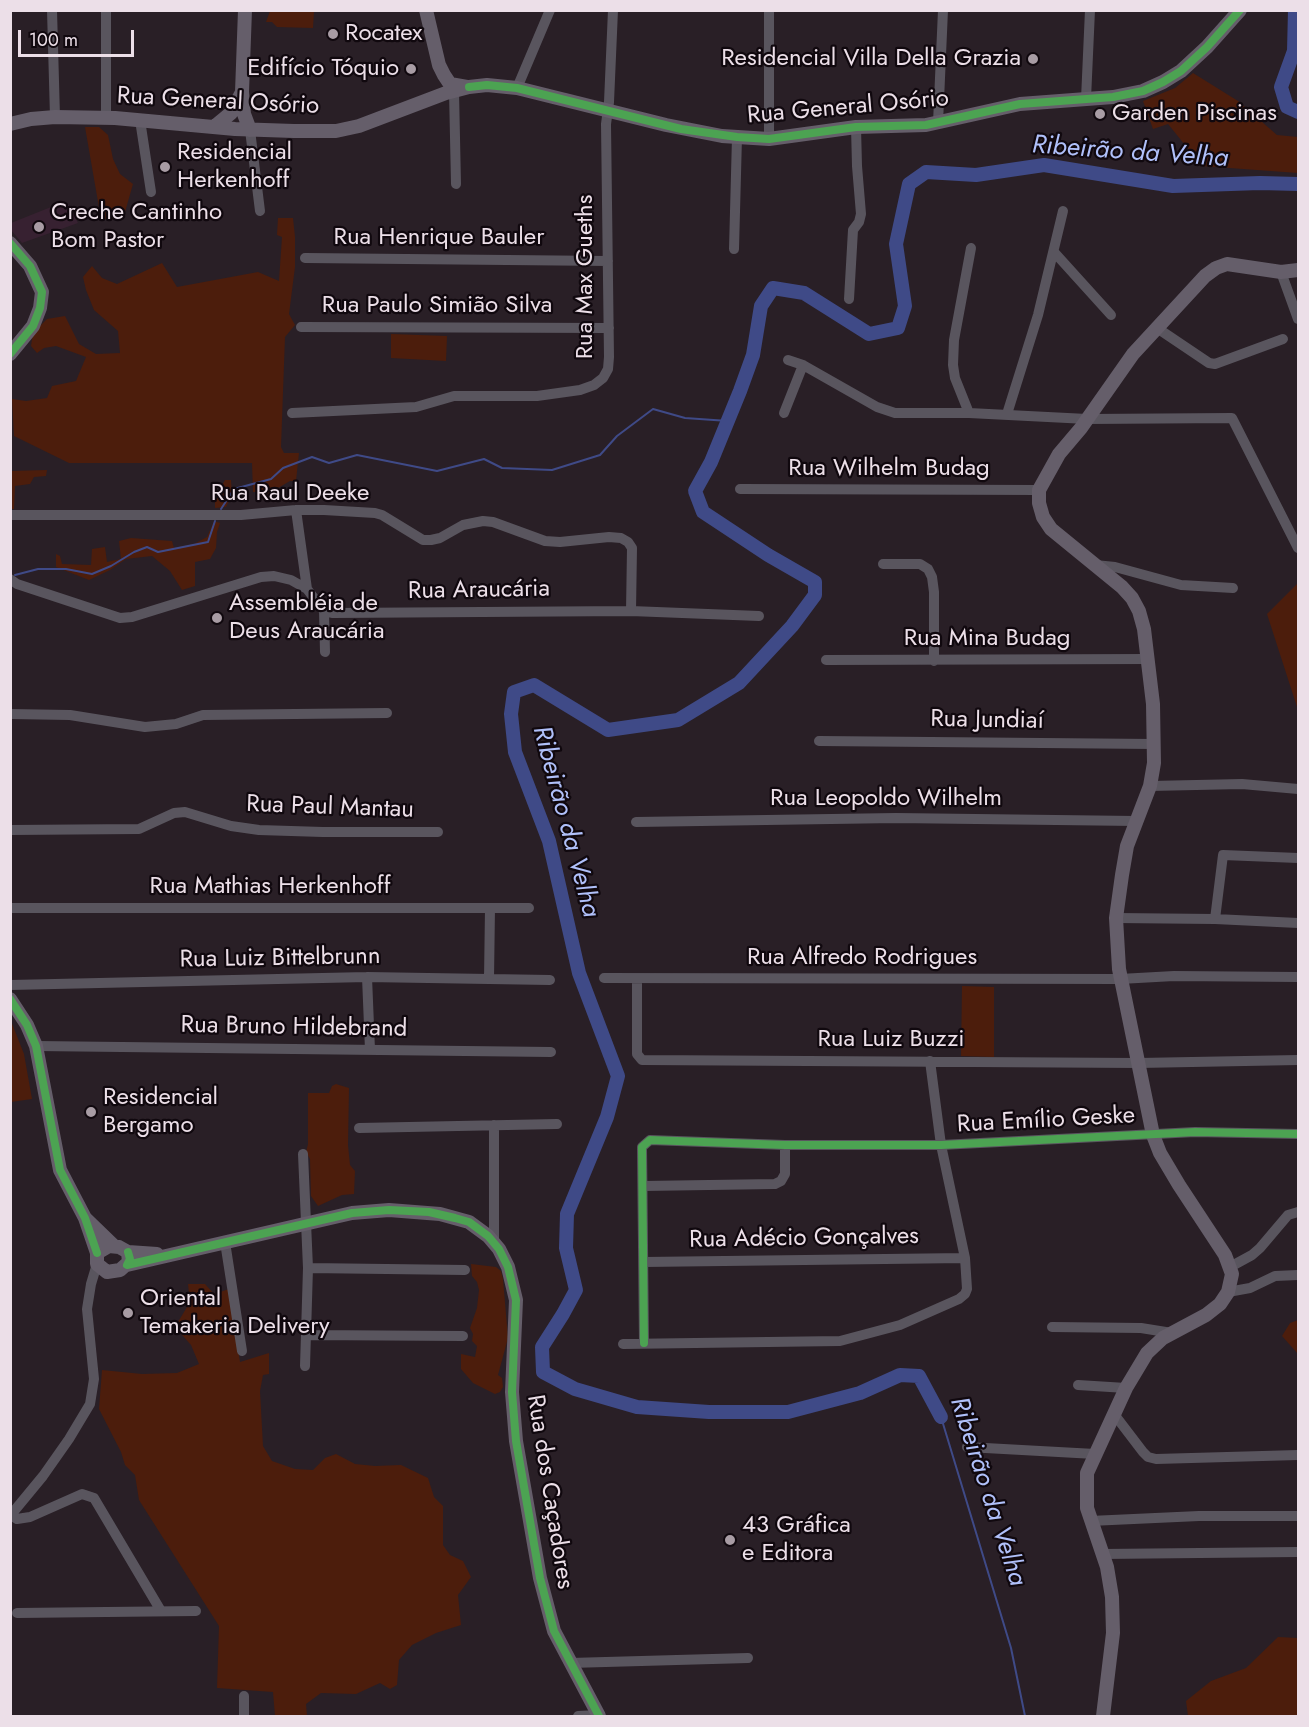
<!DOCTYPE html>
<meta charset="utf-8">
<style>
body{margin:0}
#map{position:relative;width:1309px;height:1727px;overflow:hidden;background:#291f26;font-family:Jost,sans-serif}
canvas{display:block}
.frame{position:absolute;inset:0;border:12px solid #ecdfe8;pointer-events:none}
.scale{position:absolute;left:18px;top:30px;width:116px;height:27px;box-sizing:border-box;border:3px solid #ecdfe8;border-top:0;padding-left:8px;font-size:18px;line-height:21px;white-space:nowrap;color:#ecdfe8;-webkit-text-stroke:4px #10080e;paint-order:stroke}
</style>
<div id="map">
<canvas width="1309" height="1727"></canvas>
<div class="frame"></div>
<div class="scale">100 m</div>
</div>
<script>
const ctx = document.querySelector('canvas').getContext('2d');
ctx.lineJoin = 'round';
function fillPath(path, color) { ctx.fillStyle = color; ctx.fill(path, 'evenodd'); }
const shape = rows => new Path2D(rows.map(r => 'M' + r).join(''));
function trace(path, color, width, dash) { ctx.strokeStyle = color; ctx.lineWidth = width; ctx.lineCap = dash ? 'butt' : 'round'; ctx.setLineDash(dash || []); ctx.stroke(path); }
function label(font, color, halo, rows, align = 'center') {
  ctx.font = font + ' Jost,sans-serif'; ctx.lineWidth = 4.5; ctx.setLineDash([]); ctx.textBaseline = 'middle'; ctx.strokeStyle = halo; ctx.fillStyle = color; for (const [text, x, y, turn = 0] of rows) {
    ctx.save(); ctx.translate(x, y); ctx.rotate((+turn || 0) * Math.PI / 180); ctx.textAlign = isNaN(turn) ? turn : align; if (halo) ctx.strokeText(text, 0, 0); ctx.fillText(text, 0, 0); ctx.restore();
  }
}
const built = shape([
 [69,205,78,223,22,243,11,230,11,223,51,207]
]);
const green = shape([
 [270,11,314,11,313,28,277,27,272,22,266,22],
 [1193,73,1238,101,1277,135,1298,137,1298,173,1202,166,1168,124,1153,129,1143,101,1175,88],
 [85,127,99,127,108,135,113,159,120,174,133,184,125,212,115,219,101,219],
 [278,218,293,218,295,237,295,267,289,314,295,325,285,337,281,447,284,453,299,453,296,481,290,481,266,495,259,492,253,492,252,463,69,463,14,436,12,399,26,401,47,398,52,386,76,381,86,357,56,346,44,348,37,353,31,346,33,333,47,319,65,316,79,344,96,354,120,353,118,331,94,310,86,290,83,277,92,266,102,278,117,284,162,263,177,287,258,272,279,281,282,237,277,235],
 [391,334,447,336,446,361,391,358],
 [47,470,46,476,34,477,30,484,15,486,14,509,11,509,11,471],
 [225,480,231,480,232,495,226,507,215,508,215,498],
 [214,521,220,523,217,532,216,548,210,559,195,562,195,586,182,590,170,571,152,556,126,559,110,570,89,580,56,567,56,554,60,556,62,564,91,565,92,549,105,547,107,562,121,559,119,541,131,538,172,541,174,548,194,544,207,537],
 [1298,583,1298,710,1267,614],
 [962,986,994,987,994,1057,961,1056],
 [11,1021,24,1054,32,1099,11,1102],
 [336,1084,349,1088,348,1145,350,1165,355,1171,354,1194,342,1195,318,1206,311,1196,310,1159,306,1152,308,1144,308,1093,329,1093,332,1086],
 [471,1264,496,1267,501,1271,503,1279,508,1338,498,1375,502,1378,503,1387,500,1392,495,1394,473,1383,461,1369,461,1354,475,1357,477,1346,472,1341,473,1334,470,1328,477,1308,479,1290,477,1282,472,1276],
 [188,1284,205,1284,214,1294,229,1289,240,1362,269,1353,269,1374,263,1375,260,1391,263,1446,272,1461,295,1469,313,1470,325,1458,336,1454,355,1464,375,1466,401,1465,428,1478,434,1497,443,1506,443,1545,450,1555,463,1561,471,1577,458,1595,461,1625,436,1633,412,1645,399,1660,397,1685,390,1689,380,1683,356,1694,321,1693,306,1704,307,1716,275,1716,273,1692,217,1688,219,1626,139,1500,135,1475,125,1465,121,1452,99,1409,102,1370,142,1374,177,1373,199,1364,191,1345,175,1327,190,1302],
 [1298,1320,1298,1354,1282,1336,1290,1323],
 [1278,1637,1298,1638,1298,1716,1188,1716,1186,1701,1211,1681,1246,1668]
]);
const stream = shape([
 [221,509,234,489,271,479,283,468,312,457,329,463,357,455,437,471,484,459,502,468,552,470,600,455,617,436,653,409,685,418,728,421],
 [15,575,38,569,66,569,92,574,111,566,134,552,147,547,158,552,208,542,215,521],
 [941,1417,1011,1648,1025,1716]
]);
const river = shape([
 [1295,10,1294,51,1281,87,1287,107,1298,112],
 [941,1417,919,1376,900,1375,860,1393,788,1412,709,1412,637,1407,575,1389,543,1372,542,1347,563,1314,576,1290,566,1248,567,1214,607,1117,618,1076,579,973,549,841,515,752,511,714,514,692,534,685,608,730,678,720,739,683,792,626,815,595,815,582,768,555,703,512,695,491,711,462,740,391,753,355,761,306,773,288,804,293,869,334,898,328,905,306,896,244,909,184,926,172,976,175,1044,165,1173,186,1260,183,1298,184]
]);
const minor = shape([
 [52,10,55,117],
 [769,10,769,139],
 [517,88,550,10],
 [454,91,456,184],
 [1086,99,1090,10],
 [106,118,106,10],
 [140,120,151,192],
 [938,123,943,10],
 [250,130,260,211],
 [734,249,737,137],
 [1054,252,1111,315],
 [305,258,608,261],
 [1281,272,1298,319],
 [849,299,853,230,859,222,861,214,857,166,856,127],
 [301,327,609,328],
 [1157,328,1209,363,1215,364,1283,339],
 [788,360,803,365,877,407,895,413,969,413,1087,419,1232,418,1298,548],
 [292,413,416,407,454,396,537,396,580,390,594,385,603,378,608,369,609,357,606,124,609,102,613,10],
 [784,413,803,365],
 [969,413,955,378,953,365,954,340,971,248],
 [1007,414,1038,315,1063,211],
 [740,489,1039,490],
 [296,510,307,589],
 [10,515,241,515,296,510,324,510,375,513,382,515,423,540,431,540,440,538,463,525,483,521,493,522,545,541,560,542,609,537,621,538,628,542,632,548,631,611],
 [883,564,920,564,928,569,932,577,934,592,934,661],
 [1095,565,1115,567,1181,585,1233,588],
 [10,579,17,584,120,618,132,617,261,577,274,576,291,580,307,589,324,611,333,613,631,611,759,616],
 [324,611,325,652],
 [826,660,1149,659],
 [10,714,70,715,145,727,176,724,203,715,387,713],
 [819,741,1154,744],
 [1150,786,1242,784,1298,789],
 [636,822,896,818,1136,821],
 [10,830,139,829,174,813,185,812,231,826,259,830,323,832,438,832],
 [10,908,529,908],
 [1116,918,1215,919,1298,923],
 [1215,919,1223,855,1298,858],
 [367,977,370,1050],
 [604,978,1120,979,1174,976,1298,977],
 [489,979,490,908],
 [637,979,637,1054,642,1060,1139,1063,1298,1060],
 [10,985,367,977,550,980],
 [36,1046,551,1052],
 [494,1125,494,1243],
 [359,1128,557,1124],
 [303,1154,308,1268,305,1366],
 [643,1186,775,1184,781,1181,785,1174,785,1145],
 [225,1242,242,1351],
 [644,1262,965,1258],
 [1230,1267,1252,1255,1260,1248,1288,1215,1298,1212],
 [308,1268,465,1270],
 [1228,1292,1250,1288,1275,1276,1298,1275],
 [1052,1327,1141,1328,1172,1333],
 [306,1335,463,1336],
 [644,1343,642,1147,650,1140,785,1145,941,1145,1195,1132,1298,1134],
 [623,1344,840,1341,900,1325,959,1299,965,1294,967,1289,965,1258,941,1145,930,1061],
 [1078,1385,1126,1388],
 [1114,1414,1143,1452,1148,1457,1156,1459,1298,1455],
 [967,1447,1095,1454],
 [11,1515,17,1519,30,1517,82,1494,94,1498,161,1611],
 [10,1516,43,1476,69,1439,90,1404,94,1379,87,1309,91,1284,97,1264],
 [1090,1521,1199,1516,1298,1516],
 [1102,1554,1298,1552],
 [17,1613,196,1611],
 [570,1663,748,1658],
 [244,1696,244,1716],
 [578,1716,599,1715]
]);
const major = shape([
 [245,10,242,92,244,114,250,130],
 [426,10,439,65,444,75,450,84,467,87],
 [10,124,31,119,55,117,115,118,235,129,294,131,336,131,359,126,446,93,469,87,487,85,517,88,666,125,722,136,769,139,856,127,926,125,1020,104,1113,97,1143,91,1163,82,1181,71,1207,47,1240,10],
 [214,127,231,113,241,94],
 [10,243,30,266,42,292,40,308,33,326,10,354],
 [10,999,27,1025,36,1046,60,1170,85,1218,97,1253],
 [85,1218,114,1246],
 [128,1252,129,1262,120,1270,107,1272,97,1264,97,1253,109,1246,119,1247,128,1252,157,1254],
 [127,1265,352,1213,389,1210,440,1214,469,1222,488,1236,499,1249,508,1267,516,1300,512,1392,516,1441,540,1578,554,1631,599,1716],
 [1103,1716,1113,1633,1112,1597,1107,1567,1087,1508,1087,1473,1126,1388,1147,1353,1163,1338,1206,1315,1220,1304,1228,1292,1232,1274,1225,1255,1179,1185,1160,1153,1153,1135,1119,969,1116,918,1122,875,1127,846,1150,786,1154,763,1153,704,1144,629,1139,611,1132,598,1122,587,1051,529,1043,517,1039,503,1039,490,1059,454,1081,428,1133,354,1205,276,1216,268,1227,264,1281,272,1298,270]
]);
const cycleway = shape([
 [469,87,487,85,517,88,681,129,737,137,769,139,856,127,926,125,1020,104,1113,97,1143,91,1163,82,1181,71,1207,47,1240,10],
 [10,243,30,266,42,292,40,308,33,326,10,354],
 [10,999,27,1025,36,1046,60,1170,85,1218,97,1253],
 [128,1252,130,1259,127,1265,352,1213,389,1210,429,1212,455,1218,469,1222,488,1236,499,1249,508,1267,516,1300,512,1392,516,1441,540,1578,554,1631,599,1716],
 [644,1343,642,1147,650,1140,785,1145,941,1145,1195,1132,1298,1134]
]);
const markers = [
 [333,34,6,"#a89ca4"],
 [1033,59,6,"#a89ca4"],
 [411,69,6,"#a89ca4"],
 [1100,114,6,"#a89ca4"],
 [165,167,6,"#a89ca4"],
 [39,227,6,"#a89ca4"],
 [217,618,6,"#a89ca4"],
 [91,1112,6,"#a89ca4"],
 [128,1313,6,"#a89ca4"],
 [730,1540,6,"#a89ca4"]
];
const poiNames = [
 ["Rocatex",345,34],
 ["Residencial Villa Della Grazia",1021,59,"right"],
 ["Edifício Tóquio",399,69,"right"],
 ["Garden Piscinas",1112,114],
 ["Residencial",177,153],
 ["Herkenhoff",177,181],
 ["Creche Cantinho",51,213],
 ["Bom Pastor",51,241],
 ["Assembléia de",229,604],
 ["Deus Araucária",229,632],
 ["Residencial",103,1098],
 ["Bergamo",103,1126],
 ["Oriental",140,1299],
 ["Temakeria Delivery",140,1327],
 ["43 Gráfica",742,1526],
 ["e Editora",742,1554]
];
const streetNames = [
 ["Rua General Osório",218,102,3],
 ["Rua General Osório",848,108,-5],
 ["Rua Henrique Bauler",439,238],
 ["Rua Max Gueths",586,277,-90],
 ["Rua Paulo Simião Silva",437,306],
 ["Rua Wilhelm Budag",889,469],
 ["Rua Raul Deeke",290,494],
 ["Rua Araucária",479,591,-1],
 ["Rua Mina Budag",987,639],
 ["Rua Jundiaí",987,721,1],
 ["Rua Leopoldo Wilhelm",886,799],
 ["Rua Paul Mantau",330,808,2],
 ["Rua Mathias Herkenhoff",270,887],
 ["Rua Alfredo Rodrigues",862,958],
 ["Rua Luiz Bittelbrunn",280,959,-1],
 ["Rua Bruno Hildebrand",294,1028,1],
 ["Rua Luiz Buzzi",891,1040],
 ["Rua Emílio Geske",1046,1121,-3],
 ["Rua Adécio Gonçalves",804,1239,-1],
 ["Rua dos Caçadores",549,1492,81]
];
const waterNames = [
 ["Ribeirão da Velha",1130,153,4],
 ["Ribeirão da Velha",565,822,75],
 ["Ribeirão da Velha",987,1492,72]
];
fillPath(built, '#372131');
fillPath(green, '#4c1d0c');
trace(stream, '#3f4a87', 2);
trace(river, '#3f4a87', 14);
trace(minor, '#59555e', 10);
trace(major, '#655e6a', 14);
trace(cycleway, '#4ca352', 8);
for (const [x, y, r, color] of markers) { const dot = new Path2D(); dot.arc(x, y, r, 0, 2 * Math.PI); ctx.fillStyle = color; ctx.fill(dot); trace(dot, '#10080e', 2); }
label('24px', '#ecdfe8', '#10080e', poiNames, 'left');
label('24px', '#ecdfe8', '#10080e', streetNames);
label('italic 26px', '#b0c0fa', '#10080e', waterNames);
</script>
